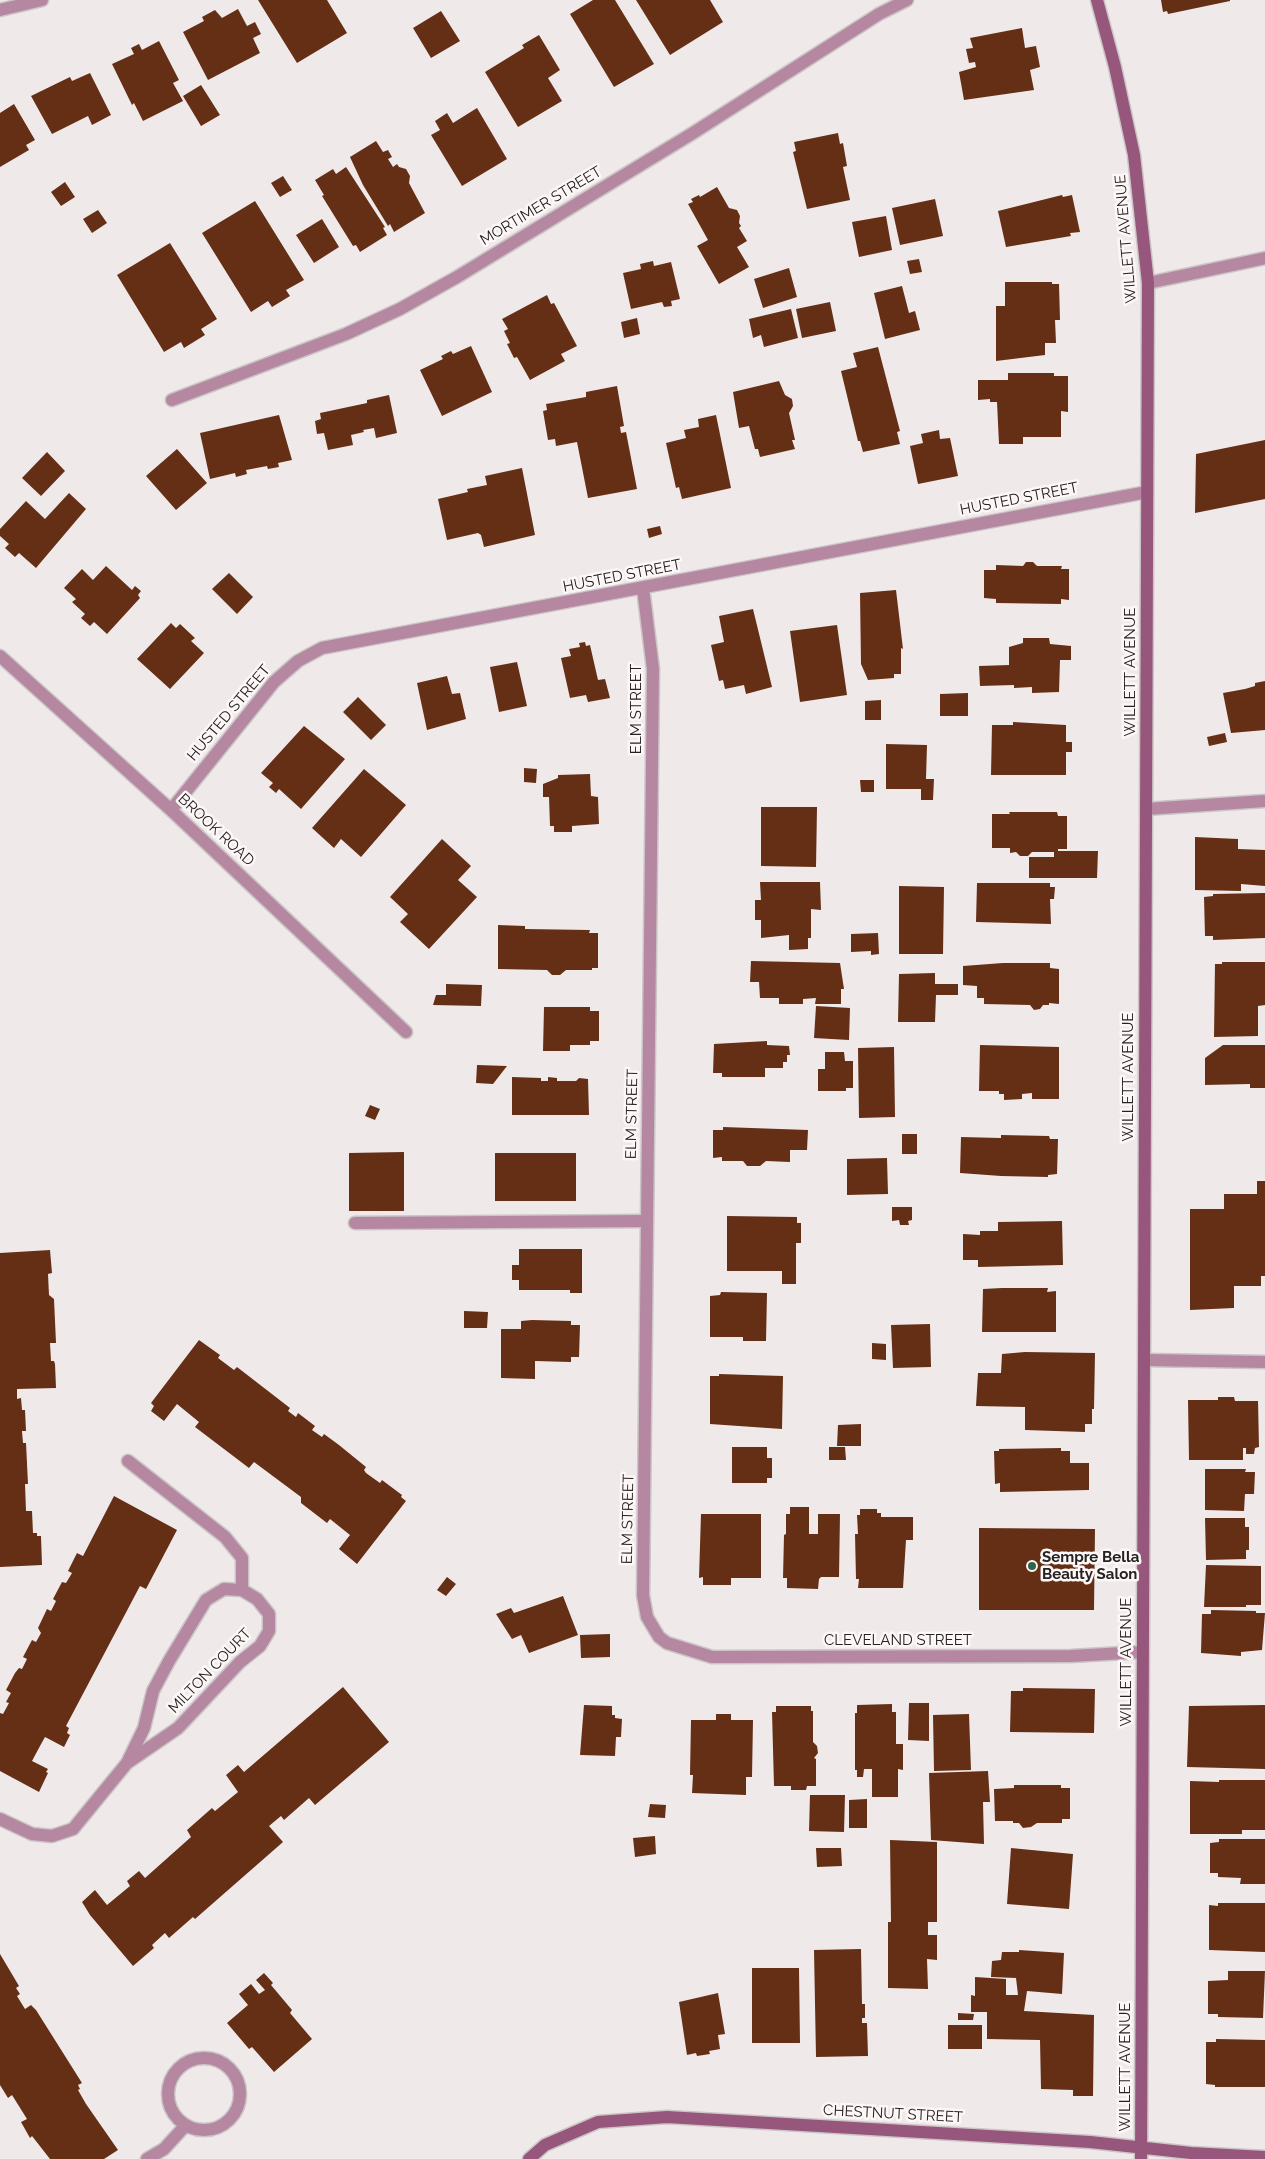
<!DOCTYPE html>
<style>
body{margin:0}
canvas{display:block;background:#f0e9ea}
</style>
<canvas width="1265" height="2159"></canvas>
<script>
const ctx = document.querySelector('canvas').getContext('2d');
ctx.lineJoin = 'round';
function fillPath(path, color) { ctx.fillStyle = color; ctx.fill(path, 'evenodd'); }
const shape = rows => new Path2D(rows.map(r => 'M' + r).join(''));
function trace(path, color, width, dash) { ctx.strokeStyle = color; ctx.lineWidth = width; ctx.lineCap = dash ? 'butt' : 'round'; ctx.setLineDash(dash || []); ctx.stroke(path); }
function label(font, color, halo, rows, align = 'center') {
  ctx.font = font + ' Raleway,sans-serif'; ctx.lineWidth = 5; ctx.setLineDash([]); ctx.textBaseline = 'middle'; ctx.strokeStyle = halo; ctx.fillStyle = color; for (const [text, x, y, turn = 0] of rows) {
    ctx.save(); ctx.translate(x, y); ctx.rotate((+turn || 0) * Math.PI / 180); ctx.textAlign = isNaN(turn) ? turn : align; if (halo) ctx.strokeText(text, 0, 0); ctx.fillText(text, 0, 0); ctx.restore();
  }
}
const building = shape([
 [258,0,327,0,347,33,297,63],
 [593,0,615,0,654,64,614,87,570,14],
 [636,0,710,0,723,22,670,55],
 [1161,0,1230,0,1230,1,1168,14,1167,11,1163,12],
 [238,9,247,26,255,22,261,34,253,38,260,53,208,80,183,32,204,21,202,17,215,10,222,18],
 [441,11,460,41,431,58,413,28],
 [1022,28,1025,48,1036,46,1040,67,1030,70,1034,90,964,100,959,72,976,67,975,62,969,63,966,49,973,48,970,38],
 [539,35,560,70,548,78,562,101,518,127,485,72,524,48,522,45],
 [159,41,179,80,173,83,183,101,143,121,134,103,132,105,112,64,134,54,131,48,139,44,142,50],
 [90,73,111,115,92,125,88,116,52,134,31,96,70,77,72,81],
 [201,85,220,115,201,126,183,96],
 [14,104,35,140,26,145,29,150,0,167,0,113],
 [477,108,507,159,462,186,431,135,440,130,435,121,447,113,453,123],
 [838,133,840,144,843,143,847,166,843,167,850,200,807,209,793,152,796,151,794,142],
 [376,141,383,152,388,150,392,157,388,159,393,167,397,164,399,167,406,169,410,176,409,183,425,213,394,232,390,224,388,226,363,185,350,157],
 [346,167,385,227,383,228,387,235,360,252,356,245,353,246,322,196,324,195,315,180,333,169,336,174],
 [283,176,292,190,280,197,271,183],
 [65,182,75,197,61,206,51,192],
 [717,187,729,208,737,210,740,216,739,223,741,226,739,228,747,241,737,247,749,267,719,284,697,246,708,240,688,204,693,202,691,199,699,195,700,197],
 [1062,195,1063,197,1072,195,1080,232,1070,233,1071,236,1006,247,998,211],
 [935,199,943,236,900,245,892,208],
 [255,201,304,280,286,290,290,296,272,307,268,301,251,312,202,233],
 [98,210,107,223,92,233,83,219],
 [886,216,892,250,859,257,852,222],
 [322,219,339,247,314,263,296,235],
 [170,243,217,319,201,329,205,335,184,348,181,342,164,352,117,275],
 [919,259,922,272,910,274,907,261],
 [653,261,654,266,671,262,680,299,671,301,672,306,664,307,662,302,631,309,623,273,641,269,640,264],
 [789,268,797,297,763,308,754,279],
 [1005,282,1052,282,1052,284,1059,284,1060,320,1055,320,1056,343,1045,343,1045,355,996,361,996,306,1005,306],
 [902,286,909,313,915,311,920,330,885,339,874,293],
 [547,295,551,304,554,303,577,346,561,354,565,361,530,380,517,357,514,358,507,344,510,343,504,331,508,329,502,319],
 [830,302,836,331,802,338,796,309],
 [791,309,798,338,764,347,761,335,753,338,749,319],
 [637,318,640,334,624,338,621,322],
 [471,346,492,392,442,416,420,370,443,359,441,356,451,351,453,354],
 [878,347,900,431,897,432,900,444,863,452,860,441,858,441,841,371,857,367,853,353],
 [1008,373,1054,373,1054,376,1068,376,1068,412,1061,411,1061,437,1023,437,1023,444,999,444,997,402,990,402,990,399,978,400,978,380,1008,380],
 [779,381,785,395,792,399,793,406,789,413,795,440,792,440,795,449,760,457,758,449,755,449,749,426,739,428,733,392],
 [617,386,624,426,620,427,621,433,626,432,637,489,588,498,577,442,556,446,555,439,548,440,543,411,547,410,546,404,586,397,586,392],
 [389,395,397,433,376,438,374,428,363,430,364,432,351,435,353,445,328,450,324,433,317,434,315,421,321,419,320,413,367,403,367,400],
 [279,415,292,460,278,463,279,467,268,469,267,466,246,470,247,474,236,477,235,473,210,479,200,433],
 [716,415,731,488,682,499,679,487,676,488,666,443,686,438,684,430,699,427,698,419],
 [939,430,940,439,950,438,958,476,918,484,910,446,923,443,921,434],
 [1265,440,1265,499,1195,513,1196,454],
 [177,449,207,483,176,510,146,476],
 [47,452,65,471,41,496,22,478],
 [522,468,535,535,484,547,481,535,478,533,447,540,438,499,468,492,467,489,487,485,485,476],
 [69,493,86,509,36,568,19,553,15,557,5,548,9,544,0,536,0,529,26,501,45,519],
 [660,526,662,534,649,538,647,529],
 [1026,562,1033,562,1037,566,1062,566,1061,569,1069,569,1069,600,1061,599,1061,604,996,603,996,599,984,598,984,570,996,570,996,565,1023,566],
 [106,566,132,590,135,586,141,591,138,595,140,598,107,634,94,622,90,626,81,618,85,614,72,602,76,599,64,588,82,569,93,580],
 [229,573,253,597,237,614,212,589],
 [896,590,903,649,901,648,901,674,894,674,894,678,868,680,861,664,860,593],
 [753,609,772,687,746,694,744,685,725,689,723,680,719,681,711,645,724,642,719,616],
 [171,623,176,628,180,624,195,638,191,641,204,653,170,689,137,659],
 [837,625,847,695,800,702,790,631],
 [1023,638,1049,638,1050,644,1071,646,1071,660,1060,660,1059,692,1032,693,1032,687,1014,688,1014,685,980,686,979,666,1009,665,1009,647,1023,643],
 [585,642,586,646,590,645,598,680,605,679,610,698,588,702,586,695,570,698,561,658,571,656,569,649,580,647,579,643],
 [517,662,527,706,499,712,490,667],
 [447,676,452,694,460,693,466,719,427,730,417,683],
 [1265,681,1265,730,1231,733,1223,693,1245,689,1255,686,1255,683],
 [968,693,968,716,940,716,940,694],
 [358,697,386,725,371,740,343,712],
 [881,700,881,720,865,720,865,701],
 [1013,722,1066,725,1066,742,1072,742,1072,752,1066,752,1066,775,991,775,992,725,1013,725],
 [304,726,345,759,301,809,279,789,276,793,269,787,273,783,261,773],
 [1225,733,1227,742,1209,746,1207,737],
 [886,744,927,745,926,779,934,779,933,800,921,800,921,789,886,789],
 [524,768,537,769,536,783,524,782],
 [364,769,406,805,361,857,341,839,334,848,312,828],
 [590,774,591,796,598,797,599,824,572,826,572,832,554,832,554,826,550,826,549,797,543,797,543,784,558,778,558,775],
 [860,780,874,780,874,792,861,792],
 [761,807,817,807,816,867,761,866],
 [1009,812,1057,812,1058,816,1067,816,1067,849,1058,849,1058,851,1098,851,1097,878,1029,878,1029,857,1054,857,1054,852,1032,852,1028,856,1020,856,1016,852,1010,853,1010,848,992,848,992,814,1010,814],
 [1195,837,1238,839,1238,849,1265,850,1265,886,1241,884,1241,891,1195,890],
 [442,839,471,866,458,880,477,897,429,949,400,922,408,914,390,897],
 [760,882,820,882,821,910,811,909,811,938,808,938,808,949,789,950,789,935,761,938,761,920,755,920,755,900,761,900],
 [977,883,1050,883,1050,887,1055,887,1054,899,1050,899,1051,924,976,922],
 [899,886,944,887,943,954,899,954],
 [1265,893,1265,938,1213,940,1213,936,1205,936,1204,897,1213,896,1213,894],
 [498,925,525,926,525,929,590,930,589,933,598,933,598,968,592,968,592,970,566,970,560,975,552,975,547,970,498,969],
 [878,933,879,954,871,955,871,951,851,952,851,934],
 [751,961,840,963,844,989,841,989,841,1004,815,1004,816,998,803,999,803,1004,779,1004,779,998,760,998,759,982,750,982],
 [1222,962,1265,962,1265,1005,1258,1006,1258,1036,1214,1037,1215,964,1222,964],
 [1003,963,1050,963,1050,968,1059,969,1059,1004,1049,1003,1049,1005,1043,1005,1040,1009,1034,1010,1030,1005,984,1004,984,998,977,998,977,986,963,985,963,966],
 [935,973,935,984,958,984,958,995,936,995,935,1022,898,1022,899,974],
 [446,984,482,985,481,1006,433,1005,436,995,446,995],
 [816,1006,850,1008,849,1040,814,1038],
 [544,1007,590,1007,590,1011,599,1011,599,1041,590,1041,590,1045,570,1045,570,1051,543,1051],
 [767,1041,767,1045,789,1046,790,1055,787,1055,787,1062,783,1062,783,1068,765,1068,765,1077,722,1077,722,1073,713,1073,714,1044],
 [980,1045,1059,1047,1059,1099,1032,1099,1032,1093,1022,1094,1022,1099,1004,1100,1004,1094,999,1094,999,1091,979,1091],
 [1223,1045,1265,1045,1265,1088,1250,1088,1250,1084,1205,1085,1205,1058],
 [894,1047,895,1117,859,1118,858,1048],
 [825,1052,844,1052,845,1061,853,1061,853,1088,846,1088,846,1091,818,1091,818,1069,825,1069],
 [477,1065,507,1066,493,1084,476,1083],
 [512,1077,541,1078,541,1081,548,1081,548,1077,557,1078,557,1081,576,1081,579,1078,588,1079,589,1115,512,1115],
 [370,1105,380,1109,375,1120,365,1116],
 [723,1127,808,1130,807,1150,790,1150,790,1162,766,1161,760,1166,747,1166,743,1161,722,1161,722,1157,713,1158,713,1130,723,1130],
 [902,1134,917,1134,917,1154,902,1154],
 [1001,1135,1049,1136,1050,1139,1058,1139,1057,1174,1048,1175,1048,1177,1001,1176,960,1173,961,1137,1001,1138],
 [404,1152,404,1211,349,1211,349,1153],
 [495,1153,576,1153,576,1201,495,1201],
 [887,1158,888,1194,847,1195,847,1159],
 [1257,1181,1265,1181,1265,1276,1261,1276,1261,1286,1234,1286,1234,1308,1190,1310,1190,1209,1224,1209,1224,1194,1257,1194],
 [892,1207,912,1207,912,1220,908,1221,909,1225,900,1225,899,1220,892,1221],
 [727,1216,797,1217,797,1223,801,1223,801,1243,796,1243,796,1284,782,1284,782,1271,727,1271],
 [1062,1221,1063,1265,978,1267,978,1260,963,1260,963,1234,980,1235,980,1231,998,1231,998,1222],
 [519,1249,582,1249,582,1293,570,1293,570,1290,519,1290,519,1280,512,1280,512,1265,519,1265],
 [50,1250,52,1273,48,1274,49,1295,54,1299,56,1343,50,1343,51,1361,54,1361,55,1364,56,1388,17,1389,17,1399,21,1398,22,1410,25,1410,26,1431,22,1431,23,1443,26,1443,28,1484,25,1484,26,1511,32,1511,33,1533,37,1533,37,1536,41,1536,42,1565,0,1567,0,1253],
 [1002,1288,1048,1288,1047,1292,1056,1291,1056,1332,982,1332,983,1289],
 [721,1292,767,1293,766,1341,743,1341,743,1337,710,1337,710,1296,720,1295],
 [464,1311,488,1312,487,1328,464,1328],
 [532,1320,571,1321,571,1325,580,1325,579,1357,571,1357,571,1362,535,1361,535,1379,501,1378,501,1329,521,1329,521,1321],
 [930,1324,931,1367,893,1368,891,1325],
 [199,1340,220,1355,218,1358,234,1370,237,1367,290,1408,288,1411,296,1417,298,1413,315,1426,312,1430,322,1437,324,1434,339,1445,366,1467,364,1470,366,1473,380,1483,382,1480,402,1495,401,1497,406,1501,357,1564,339,1549,350,1535,330,1519,327,1523,301,1503,301,1497,254,1462,249,1468,195,1427,199,1422,177,1404,164,1421,151,1411,154,1406,151,1403],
 [872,1343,886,1344,886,1360,872,1359],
 [1025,1352,1095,1353,1094,1409,1092,1409,1092,1424,1085,1424,1085,1432,1025,1430,1025,1407,976,1406,978,1373,1001,1373,1002,1354],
 [719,1374,783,1376,782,1429,710,1424,710,1376,719,1376],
 [1218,1397,1234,1397,1235,1401,1258,1401,1259,1447,1255,1448,1254,1454,1246,1454,1246,1448,1243,1448,1243,1460,1189,1460,1188,1400,1218,1400],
 [861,1424,861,1446,837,1446,838,1425],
 [732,1447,767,1447,767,1458,772,1458,772,1478,767,1478,767,1483,732,1483],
 [829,1447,845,1447,846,1460,829,1460],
 [1061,1448,1061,1451,1070,1451,1070,1463,1089,1463,1089,1490,1000,1492,1000,1483,995,1484,994,1451,999,1451,999,1449],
 [1205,1469,1246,1469,1245,1472,1255,1472,1254,1494,1245,1494,1244,1511,1205,1510],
 [114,1496,177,1530,146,1589,140,1586,66,1726,69,1728,67,1733,70,1735,64,1747,45,1737,40,1746,32,1761,48,1769,46,1772,48,1773,39,1792,0,1771,0,1713,3,1714,9,1703,6,1702,11,1693,6,1690,15,1673,19,1668,22,1669,27,1659,23,1657,32,1640,36,1642,41,1633,38,1628,47,1609,51,1611,56,1601,53,1599,62,1582,66,1583,72,1573,68,1571,77,1553,83,1556],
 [790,1507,809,1507,809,1534,818,1534,818,1514,840,1514,839,1577,821,1577,819,1579,818,1589,787,1588,787,1578,783,1578,784,1535,786,1534,786,1514,790,1514],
 [860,1509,877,1509,877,1513,881,1513,881,1517,913,1517,913,1540,906,1540,903,1588,858,1588,859,1579,856,1579,855,1534,858,1534,857,1515,860,1515],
 [701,1514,761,1514,761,1578,731,1578,731,1585,703,1585,703,1577,699,1578],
 [1205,1518,1245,1518,1245,1527,1249,1527,1249,1550,1246,1550,1246,1559,1206,1560],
 [979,1528,1095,1529,1094,1610,979,1610],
 [1206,1565,1261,1566,1261,1605,1246,1605,1246,1607,1204,1607],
 [447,1577,456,1584,446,1596,437,1590],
 [563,1596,578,1635,529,1653,521,1635,512,1639,496,1614,511,1608,514,1613],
 [1211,1610,1256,1611,1256,1613,1265,1613,1262,1650,1241,1652,1241,1656,1201,1653,1202,1614,1211,1614],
 [610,1634,610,1657,581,1658,580,1635],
 [343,1687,389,1742,315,1805,309,1798,284,1820,281,1816,269,1826,283,1842,195,1919,193,1917,169,1938,165,1933,152,1945,154,1948,133,1966,90,1915,82,1902,95,1890,107,1905,130,1886,127,1881,139,1871,145,1878,191,1837,187,1830,212,1808,215,1811,238,1792,226,1775,238,1765,244,1772],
 [1023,1688,1095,1689,1094,1733,1010,1732,1011,1691,1023,1691],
 [909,1703,929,1703,929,1741,908,1740],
 [892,1704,892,1712,896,1712,896,1744,903,1744,903,1770,898,1769,898,1797,872,1797,872,1769,864,1769,863,1777,857,1777,857,1770,855,1770,855,1713,857,1713,857,1705],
 [584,1705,612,1706,612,1715,615,1715,615,1718,622,1719,621,1737,616,1737,615,1756,580,1755],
 [1265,1705,1265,1769,1187,1767,1189,1706],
 [776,1706,811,1706,811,1711,813,1711,813,1742,817,1746,818,1753,814,1758,816,1759,816,1786,807,1786,806,1790,791,1790,791,1786,774,1786,772,1712,776,1712],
 [716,1714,731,1714,731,1720,753,1720,752,1777,746,1777,746,1795,692,1793,693,1775,690,1775,691,1720,716,1720],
 [969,1714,971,1770,934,1771,933,1715],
 [988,1771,990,1802,983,1802,984,1844,931,1840,929,1773],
 [1219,1780,1265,1780,1265,1830,1242,1830,1242,1834,1190,1834,1190,1781,1219,1782],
 [1014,1785,1061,1785,1061,1788,1070,1788,1070,1819,1062,1819,1062,1823,1037,1823,1031,1827,1023,1828,1019,1823,1013,1823,1013,1821,995,1821,994,1789,1014,1788],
 [810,1795,845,1795,844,1832,809,1831],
 [867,1799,867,1828,849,1828,849,1800],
 [650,1804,666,1805,665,1818,648,1817],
 [655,1836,656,1854,635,1857,633,1838],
 [1219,1839,1265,1839,1265,1884,1240,1884,1241,1878,1218,1877,1218,1873,1210,1873,1210,1843,1219,1842],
 [890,1840,937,1842,937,1922,928,1922,928,1935,937,1935,937,1960,927,1959,928,1989,888,1988,888,1922,891,1922],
 [816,1848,841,1848,842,1866,817,1867],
 [1011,1848,1073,1854,1069,1909,1007,1904],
 [1218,1903,1265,1903,1265,1952,1209,1950,1209,1905,1218,1906],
 [861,1949,862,2004,865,2004,865,2018,862,2018,862,2023,867,2023,868,2056,816,2057,814,1950],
 [1019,1950,1064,1953,1062,1994,1027,1991,1024,2011,1094,2015,1093,2096,1073,2096,1073,2090,1041,2089,1040,2040,987,2039,987,2012,971,2012,971,1995,975,1996,975,1977,1006,1979,1006,1995,1018,1995,1016,1978,991,1977,992,1961,1001,1960,1002,1952,1019,1952],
 [0,1954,19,1986,16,1988,20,1994,17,1996,25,2009,31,2005,36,2010,82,2083,78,2085,80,2089,78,2090,86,2104,118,2150,104,2159,50,2159,32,2136,30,2138,21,2122,27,2119,12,2095,8,2098,0,2085],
 [752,1968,799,1968,800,2043,752,2043],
 [1228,1971,1265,1971,1263,2018,1218,2017,1218,2014,1208,2014,1208,1981,1228,1980],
 [264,1973,273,1983,271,1985,292,2010,290,2013,312,2039,274,2072,252,2047,249,2049,227,2023,248,2005,239,1994,251,1984,259,1994,265,1990,256,1980],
 [718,1993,725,2034,718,2035,720,2049,709,2051,710,2054,697,2056,696,2053,687,2055,679,2002],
 [958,2013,974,2014,973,2020,958,2020],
 [948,2025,982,2025,982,2049,948,2049],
 [1216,2039,1265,2040,1265,2087,1215,2087,1215,2085,1206,2084,1206,2042,1216,2042]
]);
const lane = shape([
 [1146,809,1265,801],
 [355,1223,647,1221]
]);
const street = shape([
 [0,10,42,0],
 [1148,283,1265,258],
 [172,400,346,334,400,309,457,277,693,133,879,14,907,0],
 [643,588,653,669,643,1595,647,1617,659,1637,667,1643,712,1657,1071,1656,1142,1652],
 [0,656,171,810,406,1032],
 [171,810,274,682,298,661,322,648,1147,492],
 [1146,1360,1265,1362],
 [128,1461,225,1537,242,1558,242,1590],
 [224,1589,242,1590,257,1599,269,1614,269,1631,260,1646,240,1662,178,1728,127,1763,144,1728,153,1691,169,1661,206,1600,224,1589],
 [0,1819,32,1834,52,1836,73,1829,127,1763],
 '168 2094a36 36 0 1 1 72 0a36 36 0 1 1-72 0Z',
 [147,2159,164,2149,185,2126]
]);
const secondary = shape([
 [1097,0,1115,67,1134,155,1148,283,1141,2159],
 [529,2159,545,2145,598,2122,667,2117,1090,2142,1191,2153,1265,2157]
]);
const markers = [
 [1032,1566,5,"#2d664f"]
];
const streetNames = [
 ["MORTIMER STREET",541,206,-31],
 ["WILLETT AVENUE",1126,239,-95],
 ["HUSTED STREET",1019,499,-11],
 ["HUSTED STREET",622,576,-11],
 ["WILLETT AVENUE",1130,672,-90],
 ["ELM STREET",636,709,-90],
 ["HUSTED STREET",229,713,-50],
 ["BROOK ROAD",216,830,43],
 ["WILLETT AVENUE",1128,1077,-90],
 ["ELM STREET",632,1114,-89],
 ["ELM STREET",628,1519,-89],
 ["CLEVELAND STREET",898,1640],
 ["WILLETT AVENUE",1126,1662,-90],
 ["MILTON COURT",210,1671,-46],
 ["WILLETT AVENUE",1125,2067,-90],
 ["CHESTNUT STREET",893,2114,3]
];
const poiNames = [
 ["Sempre Bella",1042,1557],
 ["Beauty Salon",1042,1574]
];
fillPath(building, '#652f16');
trace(lane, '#cbc5c6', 15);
trace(street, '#cbc5c6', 15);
trace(secondary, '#cbc5c6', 15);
trace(lane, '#b587a1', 12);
trace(street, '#b587a1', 12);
trace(secondary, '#97567c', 12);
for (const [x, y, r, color] of markers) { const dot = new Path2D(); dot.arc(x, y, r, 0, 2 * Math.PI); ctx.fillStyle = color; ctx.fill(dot); trace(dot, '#fef7f7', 2); }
label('15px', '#252222', '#fef7f7', streetNames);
label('bold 15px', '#252222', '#fef7f7', poiNames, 'left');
</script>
